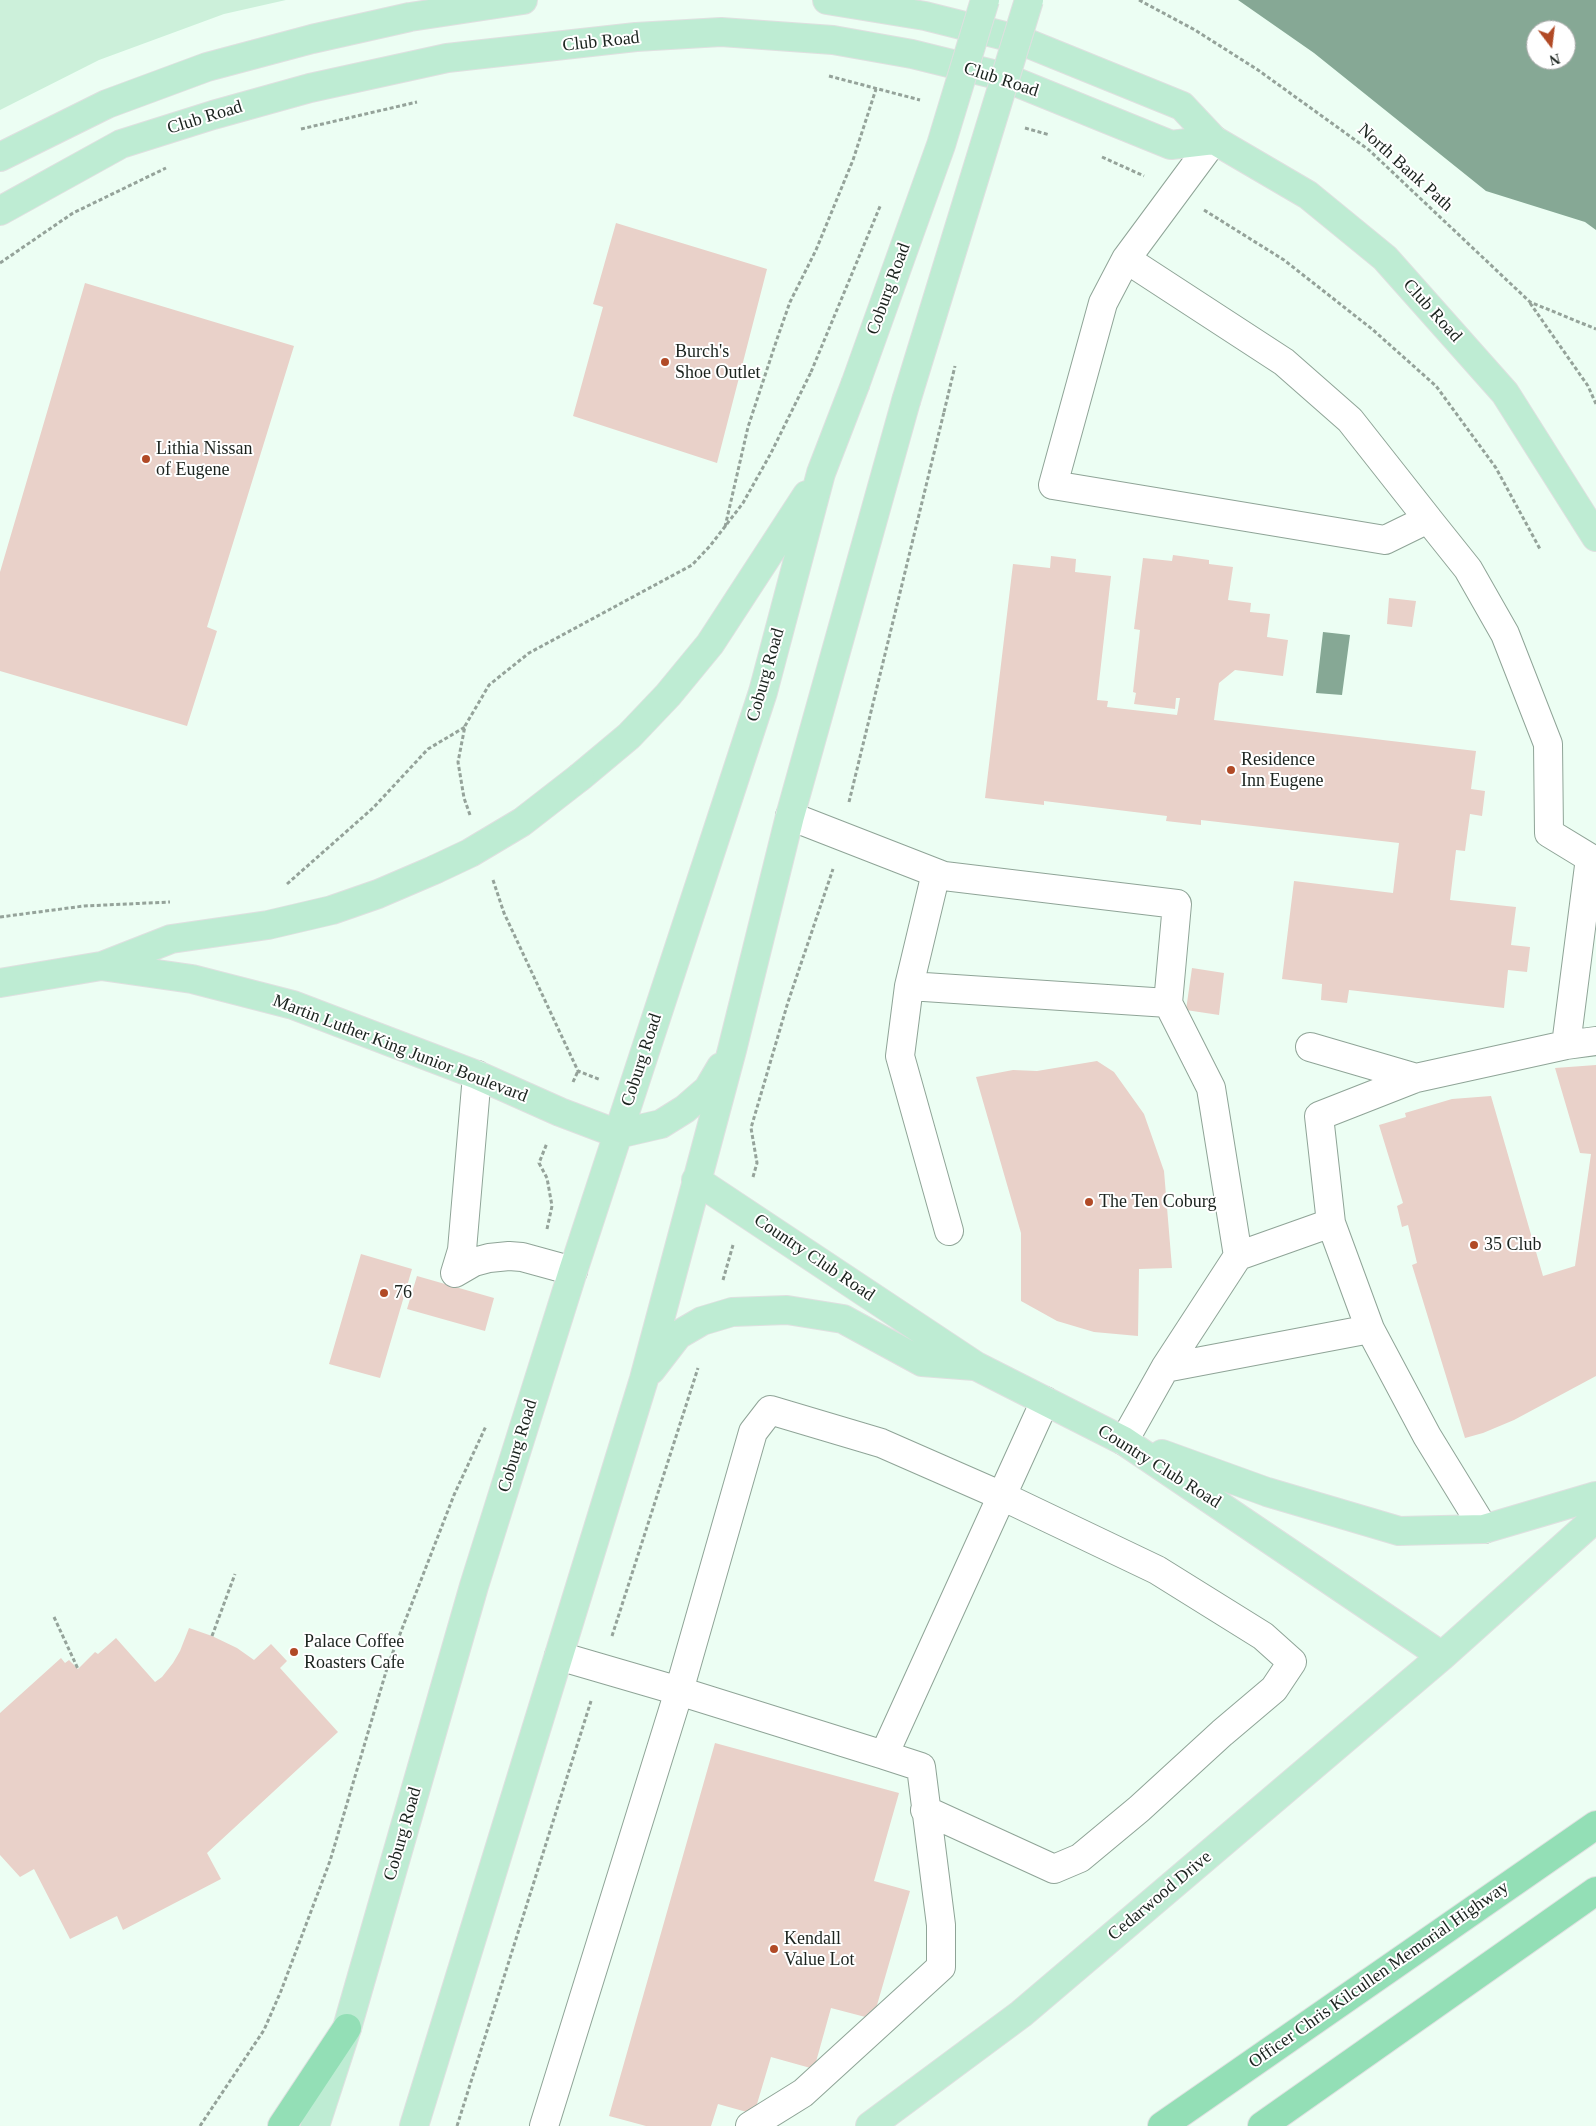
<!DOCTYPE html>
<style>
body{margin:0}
#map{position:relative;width:1596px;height:2126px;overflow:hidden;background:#ecfef3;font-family:Georgia,serif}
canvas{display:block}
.north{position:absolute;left:1526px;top:20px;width:50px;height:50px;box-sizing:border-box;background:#fff;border:1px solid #a4a7a5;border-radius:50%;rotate:165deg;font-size:14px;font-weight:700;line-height:20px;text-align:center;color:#1b231e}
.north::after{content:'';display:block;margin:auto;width:18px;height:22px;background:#b14a26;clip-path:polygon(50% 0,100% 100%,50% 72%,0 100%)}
</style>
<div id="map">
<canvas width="1596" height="2126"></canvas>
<div class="north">N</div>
</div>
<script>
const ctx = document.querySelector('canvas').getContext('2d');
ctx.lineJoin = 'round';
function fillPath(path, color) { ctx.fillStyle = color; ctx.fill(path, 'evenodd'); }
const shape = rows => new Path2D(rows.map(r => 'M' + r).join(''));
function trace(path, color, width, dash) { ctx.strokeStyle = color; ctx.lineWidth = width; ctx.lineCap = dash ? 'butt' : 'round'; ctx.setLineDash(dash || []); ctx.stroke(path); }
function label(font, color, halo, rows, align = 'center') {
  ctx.font = font + ' Georgia,serif'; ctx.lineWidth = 4; ctx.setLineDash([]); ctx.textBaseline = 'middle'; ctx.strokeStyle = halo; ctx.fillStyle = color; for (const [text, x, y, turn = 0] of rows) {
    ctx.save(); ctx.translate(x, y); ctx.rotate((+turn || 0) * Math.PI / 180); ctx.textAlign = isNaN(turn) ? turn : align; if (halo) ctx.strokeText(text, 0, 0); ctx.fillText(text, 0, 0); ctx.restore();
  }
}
const green = shape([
 [0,0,286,0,224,14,99,60,0,110]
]);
const water = shape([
 [1238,0,1596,0,1596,230,1585,222,1486,191,1314,53],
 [1536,30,1566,30,1566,60,1536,60],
 [1323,632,1350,635,1342,695,1316,693]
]);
const building = shape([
 [616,223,767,269,717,463,573,416,603,307,593,304],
 [85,283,294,346,207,627,217,631,187,726,0,671,0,572],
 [1173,555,1209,560,1209,564,1233,567,1228,600,1251,603,1250,612,1270,614,1267,637,1288,640,1283,676,1235,670,1219,683,1214,720,1476,751,1471,789,1485,791,1482,816,1470,814,1465,851,1456,850,1450,900,1516,907,1511,945,1530,947,1527,972,1508,970,1504,1008,1349,990,1347,1003,1321,1000,1322,984,1282,979,1294,881,1393,893,1399,843,1201,820,1201,825,1166,821,1167,816,1044,801,1044,805,985,798,1013,564,1050,568,1051,556,1076,559,1075,572,1111,576,1097,700,1108,701,1107,707,1177,715,1180,698,1176,698,1175,709,1134,704,1136,693,1133,692,1140,630,1134,629,1143,558,1172,561],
 [1389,598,1416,601,1412,627,1387,624],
 [1192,968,1224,973,1219,1015,1186,1010],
 [1097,1061,1114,1072,1144,1114,1164,1171,1172,1268,1139,1269,1138,1336,1094,1332,1057,1321,1021,1301,1021,1233,976,1077,1013,1070,1037,1071],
 [1596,1065,1596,1376,1514,1420,1483,1433,1465,1438,1412,1265,1417,1263,1408,1225,1402,1227,1397,1206,1403,1203,1379,1125,1406,1117,1405,1113,1452,1099,1491,1096,1543,1276,1575,1266,1591,1154,1580,1153,1555,1068],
 [361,1254,412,1269,380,1378,329,1364],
 [417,1276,494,1298,485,1331,407,1309],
 [189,1628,212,1636,237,1648,254,1660,271,1644,287,1661,280,1668,338,1732,207,1853,221,1879,123,1930,117,1916,70,1939,34,1869,20,1877,0,1855,0,1713,61,1658,65,1663,69,1660,78,1669,95,1652,98,1654,116,1638,155,1682,162,1677,173,1663,180,1651],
 [715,1743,899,1793,874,1881,910,1891,873,2019,831,2008,814,2069,771,2057,754,2114,718,2104,711,2126,646,2126,609,2116]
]);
const path = shape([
 [1139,0,1195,30,1258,70,1369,150,1530,302,1596,329],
 [829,76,920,100],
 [1025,128,1050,135],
 [301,129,417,102],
 [1102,157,1144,176],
 [1204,210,1284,260,1372,329,1436,386,1496,468,1540,549],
 [0,263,73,213,166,168],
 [1530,303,1588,386,1596,404],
 [725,527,748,427,777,339,790,302,816,250,853,160,876,89],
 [849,802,944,412],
 [470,815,464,798,458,762,465,726,489,685,529,653,692,565,710,546,743,503,771,453,811,372],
 [493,880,504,913,578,1071,601,1080],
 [287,884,373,808,428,749,465,727],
 [0,917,84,906,170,902],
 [573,1082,578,1071],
 [753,1177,757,1163,751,1128,788,1002,833,869],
 [547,1229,552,1206,547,1178,539,1163,547,1143],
 [723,1280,733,1245],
 [54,1617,78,1669],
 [212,1636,235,1574],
 [612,1636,698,1368],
 [200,2126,264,2030,281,1991,330,1861,388,1665,454,1495,486,1426],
 [457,2126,591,1701]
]);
const minor = shape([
 [1214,140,1126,259,1103,303,1053,485,1385,540,1428,519,1468,569,1505,634,1548,744,1549,833,1590,858,1596,860],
 [1126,259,1284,362,1350,420,1428,519],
 [790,816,944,876,1177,904,1168,1003,1211,1088,1238,1256,1165,1368,1124,1441],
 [1590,858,1566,1045,1596,1041],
 [936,873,909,986,900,1056,949,1231],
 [909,986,1168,1003],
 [1310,1047,1416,1078],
 [1331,1223,1370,1329,1427,1436,1484,1529],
 [1238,1256,1331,1223,1319,1116,1416,1078,1566,1045],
 [455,1273,462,1250,477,1075],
 [455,1273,474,1262,489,1258,509,1256,522,1257,573,1271],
 [1165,1368,1370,1329],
 [559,1656,679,1691,884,1755,1045,1401],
 [544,2126,679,1691,753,1432,770,1410,881,1443,1002,1496,1157,1570,1263,1636,1292,1662,1274,1689,1222,1733,1139,1809,1080,1858,1054,1869,925,1810],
 [750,2126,803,2093,941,1967,941,1925,921,1767,884,1755]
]);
const major = shape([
 [827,0,925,16,1017,39,1182,106,1214,140,1308,195,1385,258,1505,393,1596,537],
 [0,157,107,104,207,67,312,39,410,17,523,0],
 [0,211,121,144,213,115,310,88,447,58,636,37,721,32,833,40,912,54,1001,76,1171,145,1214,140],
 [580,777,629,736,668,695,710,644,807,495],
 [102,966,171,939,268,925,332,910,378,894,434,870],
 [0,983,101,966,192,979,293,1005,477,1075,560,1112,618,1134],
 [618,1134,661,1124,685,1109,708,1089,721,1067],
 [696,1180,976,1366,1124,1441,1442,1656],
 [651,1370,678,1335,702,1321,732,1312,787,1310,843,1319,922,1362,974,1366],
 [1162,1454,1267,1492,1399,1531,1484,1529,1596,1496],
 [315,2126,347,2028,474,1586,573,1271,763,692,821,473,855,385],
 [414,2126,644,1379,732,1050,790,816,906,401],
 [870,2126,1021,2014,1442,1656,1596,1518]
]);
const highway = shape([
 [282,2126,347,2028],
 [1162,2126,1596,1825],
 [1262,2126,1596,1891]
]);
const pathBridge = shape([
 [811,372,881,204],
 [944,412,955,366]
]);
const majorBridge = shape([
 [855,385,941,145,985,0],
 [906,401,1029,0],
 [434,870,470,853,522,822,580,777]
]);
const markers = [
 [665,362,5,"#b14a26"],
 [146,459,5,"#b14a26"],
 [1231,770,5,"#b14a26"],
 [1089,1202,5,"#b14a26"],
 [1474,1245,5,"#b14a26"],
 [384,1293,5,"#b14a26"],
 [294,1652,5,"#b14a26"],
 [774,1949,5,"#b14a26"]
];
const streetNames = [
 ["Club Road",601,42,-6],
 ["Club Road",1001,80,18],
 ["Club Road",205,118,-17],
 ["North Bank Path",1405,168,42],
 ["Coburg Road",889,289,-70],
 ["Club Road",1432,311,48],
 ["Coburg Road",766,675,-74],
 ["Martin Luther King Junior Boulevard",400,1049,21],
 ["Coburg Road",642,1060,-72],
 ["Country Club Road",814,1258,34],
 ["Coburg Road",518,1446,-73],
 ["Country Club Road",1159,1467,32],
 ["Coburg Road",403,1834,-74],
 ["Cedarwood Drive",1160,1896,-40],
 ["Officer Chris Kilcullen Memorial Highway",1379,1975,-35]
];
const poiNames = [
 ["Burch's",675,352],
 ["Shoe Outlet",675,373],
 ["Lithia Nissan",156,449],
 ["of Eugene",156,470],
 ["Residence",1241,760],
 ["Inn Eugene",1241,781],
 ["The Ten Coburg",1099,1202],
 ["35 Club",1484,1245],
 ["76",394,1293],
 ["Palace Coffee",304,1642],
 ["Roasters Cafe",304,1663],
 ["Kendall",784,1939],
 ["Value Lot",784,1960]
];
fillPath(green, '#ccf0da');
fillPath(water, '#86a895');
fillPath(building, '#e9d1c9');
trace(minor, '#8fa497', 30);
trace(major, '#dfe0e0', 30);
trace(highway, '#dfe0e0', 30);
trace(path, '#95a39a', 3, [4, 2.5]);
trace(minor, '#fff', 28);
trace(major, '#beecd3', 28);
trace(highway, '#93dfb6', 28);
trace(majorBridge, '#dfe0e0', 30, []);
trace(pathBridge, '#95a39a', 3, [4, 2.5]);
trace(majorBridge, '#beecd3', 28);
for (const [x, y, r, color] of markers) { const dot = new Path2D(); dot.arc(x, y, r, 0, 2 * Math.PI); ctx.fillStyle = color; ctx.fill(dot); trace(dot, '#fff', 2); }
label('18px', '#1b231e', '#fff', streetNames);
label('18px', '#1b231e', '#fff', poiNames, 'left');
</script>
